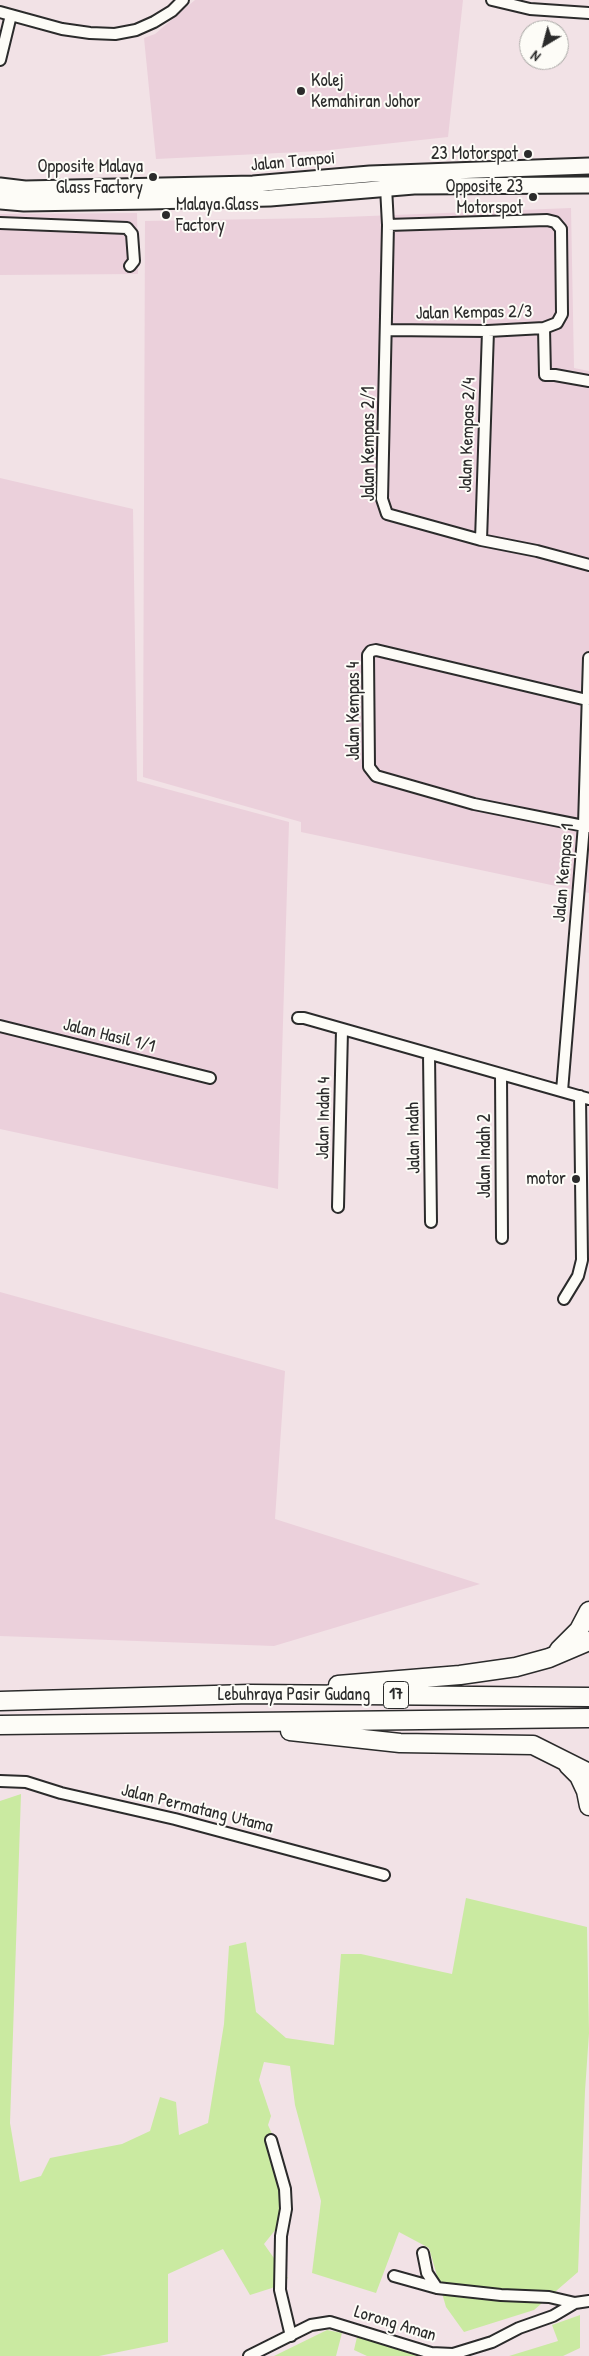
<!DOCTYPE html>
<style>
body{margin:0}
#map{position:relative;width:589px;height:2356px;overflow:hidden;background:#f2e2e6;font-family:"Patrick Hand",sans-serif}
canvas{display:block}
.north{position:absolute;left:519px;top:20px;width:50px;height:50px;box-sizing:border-box;background:#fdfcf7;border:1px solid #a9a8a5;border-radius:50%;rotate:217deg;font-size:14px;font-weight:700;line-height:20px;text-align:center;color:#2b2b2b}
.north::after{content:'';display:block;margin:auto;width:18px;height:22px;background:#2b2b2b;clip-path:polygon(50% 0,100% 100%,50% 72%,0 100%)}
</style>
<div id="map">
<canvas width="589" height="2356"></canvas>
<div class="north">N</div>
</div>
<script>
const ctx = document.querySelector('canvas').getContext('2d');
ctx.lineJoin = 'round';
function fillPath(path, color) { ctx.fillStyle = color; ctx.fill(path, 'evenodd'); }
const shape = rows => new Path2D(rows.map(r => 'M' + r).join(''));
function trace(path, color, width, dash) { ctx.strokeStyle = color; ctx.lineWidth = width; ctx.lineCap = dash ? 'butt' : 'round'; ctx.setLineDash(dash || []); ctx.stroke(path); }
function label(font, color, halo, rows, align = 'center') {
  ctx.font = font + ' "Patrick Hand",sans-serif'; ctx.lineWidth = 4; ctx.setLineDash([]); ctx.textBaseline = 'middle'; ctx.strokeStyle = halo; ctx.fillStyle = color; for (const [text, x, y, turn = 0] of rows) {
    ctx.save(); ctx.translate(x, y); ctx.rotate((+turn || 0) * Math.PI / 180); ctx.textAlign = isNaN(turn) ? turn : align; if (halo) ctx.strokeText(text, 0, 0); ctx.fillText(text, 0, 0); ctx.restore();
  }
}
const built = shape([
 [195,0,463,0,448,137,320,151,156,159,144,38,155,34],
 [571,208,574,368,589,371,589,893,301,832,301,822,143,777,145,221,319,218],
 [137,213,138,274,0,275,0,214],
 [0,478,133,509,137,781,289,822,278,1189,0,1129],
 [0,1292,285,1371,275,1519,480,1584,274,1646,0,1636]
]);
const green = shape([
 [21,1794,10,2123,20,2182,41,2176,50,2158,122,2144,150,2131,160,2097,176,2102,179,2135,208,2123,224,2024,229,1946,246,1942,256,2012,286,2038,334,2045,341,1954,361,1954,452,1974,466,1898,587,1927,589,2033,585,2091,578,2272,534,2310,464,2332,446,2307,429,2248,399,2232,376,2293,312,2273,321,2201,295,2105,290,2066,264,2062,259,2080,271,2116,268,2125,278,2147,287,2223,276,2229,264,2244,288,2278,272,2288,250,2295,223,2249,168,2274,168,2342,99,2356,0,2356,0,1801],
 [580,2315,580,2348,563,2356,509,2356,558,2341,552,2325],
 [327,2330,342,2333,336,2356,274,2356],
 [357,2337,404,2351,420,2356,367,2356,354,2350]
]);
const street = shape([
 [492,0,530,9,589,13],
 [0,12,62,29,90,33,115,34,136,30,154,22,172,11,183,0],
 [0,60,11,15],
 [384,185,386,187,388,225,382,499,387,514,481,540,537,551,589,565],
 [0,223,127,228,132,234,134,261,130,266],
 [544,328,545,375,555,375,589,381],
 [386,330,488,331,544,328,557,323,562,314,561,229,555,222,547,220,388,225],
 [481,540,488,331],
 [587,700,376,650,371,651,368,655,369,767,376,776,474,804,589,827],
 [298,1018,304,1018,589,1099],
 [0,1026,210,1078],
 [429,1054,431,1222],
 [501,1074,502,1238],
 [562,1091,584,825,589,658],
 [338,1207,342,1030],
 [564,1299,578,1276,582,1260,580,1096],
 [0,1781,26,1782,61,1793,175,1819,384,1875],
 [271,2140,285,2189,286,2209,281,2236,280,2290,291,2336],
 [423,2253,427,2273,437,2288],
 [394,2276,437,2288,501,2295,549,2297,575,2303],
 [249,2356,311,2325,330,2322,431,2353,453,2354,492,2342,519,2328,553,2316,575,2303,589,2301]
]);
const primary = shape([
 [0,186,25,189,253,184,370,174,589,166],
 [0,201,24,203,149,201,270,198,414,186,589,185]
]);
const highway = shape([
 [559,1650,579,1630,589,1611],
 [338,1685,460,1675,516,1667,549,1658,589,1641],
 [0,1701,250,1694,589,1697],
 [0,1725,589,1718],
 [290,1731,400,1743,533,1745,589,1773],
 [568,1765,579,1776,586,1791,589,1806]
]);
const markers = [
 [301,91,5,"#2b2b2b"],
 [528,154,5,"#2b2b2b"],
 [153,177,5,"#2b2b2b"],
 [533,197,5,"#2b2b2b"],
 [166,215,5,"#2b2b2b"],
 [576,1179,5,"#2b2b2b"]
];
const shields = [
 [396,1695,25]
];
const shieldNames = [
 ["17",396,1695]
];
const poiNames = [
 ["Kolej",311,81,"left"],
 ["Kemahiran Johor",311,102,"left"],
 ["23 Motorspot",518,154],
 ["Opposite Malaya",143,167],
 ["Glass Factory",143,188],
 ["Opposite 23",523,187],
 ["Motorspot",523,208],
 ["Malaya Glass",176,205,"left"],
 ["Factory",176,226,"left"],
 ["motor",566,1179]
];
const streetNames = [
 ["Jalan Tampoi",293,162,-5],
 ["Jalan Kempas 2/3",474,313,-1],
 ["Jalan Kempas 2/4",468,435,-88],
 ["Jalan Kempas 2/1",369,444,-90],
 ["Jalan Kempas 4",354,711,-90],
 ["Jalan Kempas 1",564,873,-85],
 ["Jalan Hasil 1/1",109,1036,14],
 ["Jalan Indah 4",324,1118,-89],
 ["Jalan Indah",414,1138,-91],
 ["Jalan Indah 2",485,1156,-90],
 ["Lebuhraya Pasir Gudang",294,1695],
 ["Jalan Permatang Utama",197,1809,14],
 ["Lorong Aman",395,2324,17]
];
fillPath(built, '#ebd0db');
fillPath(green, '#caeaa1');
trace(street, '#2b2b2b', 14);
trace(primary, '#2b2b2b', 19);
trace(highway, '#2b2b2b', 21);
trace(street, '#fdfcf7', 10);
trace(primary, '#fdfcf7', 15);
trace(highway, '#fdfcf7', 18);
for (const [x, y, r, color] of markers) { const dot = new Path2D(); dot.arc(x, y, r, 0, 2 * Math.PI); ctx.fillStyle = color; ctx.fill(dot); trace(dot, '#fdfcf7', 2); }
for (const [x, y, w] of shields) { const box = new Path2D(); box.roundRect(x - w / 2, y - 13.5, w, 27, 4); ctx.fillStyle = '#fdfcf7'; ctx.fill(box); trace(box, '#2b2b2b', 1); }
label('bold 16px', '#2b2b2b', null, shieldNames);
label('18px', '#2b2b2b', '#fdfcf7', poiNames, 'right');
label('18px', '#2b2b2b', '#fdfcf7', streetNames);
</script>
